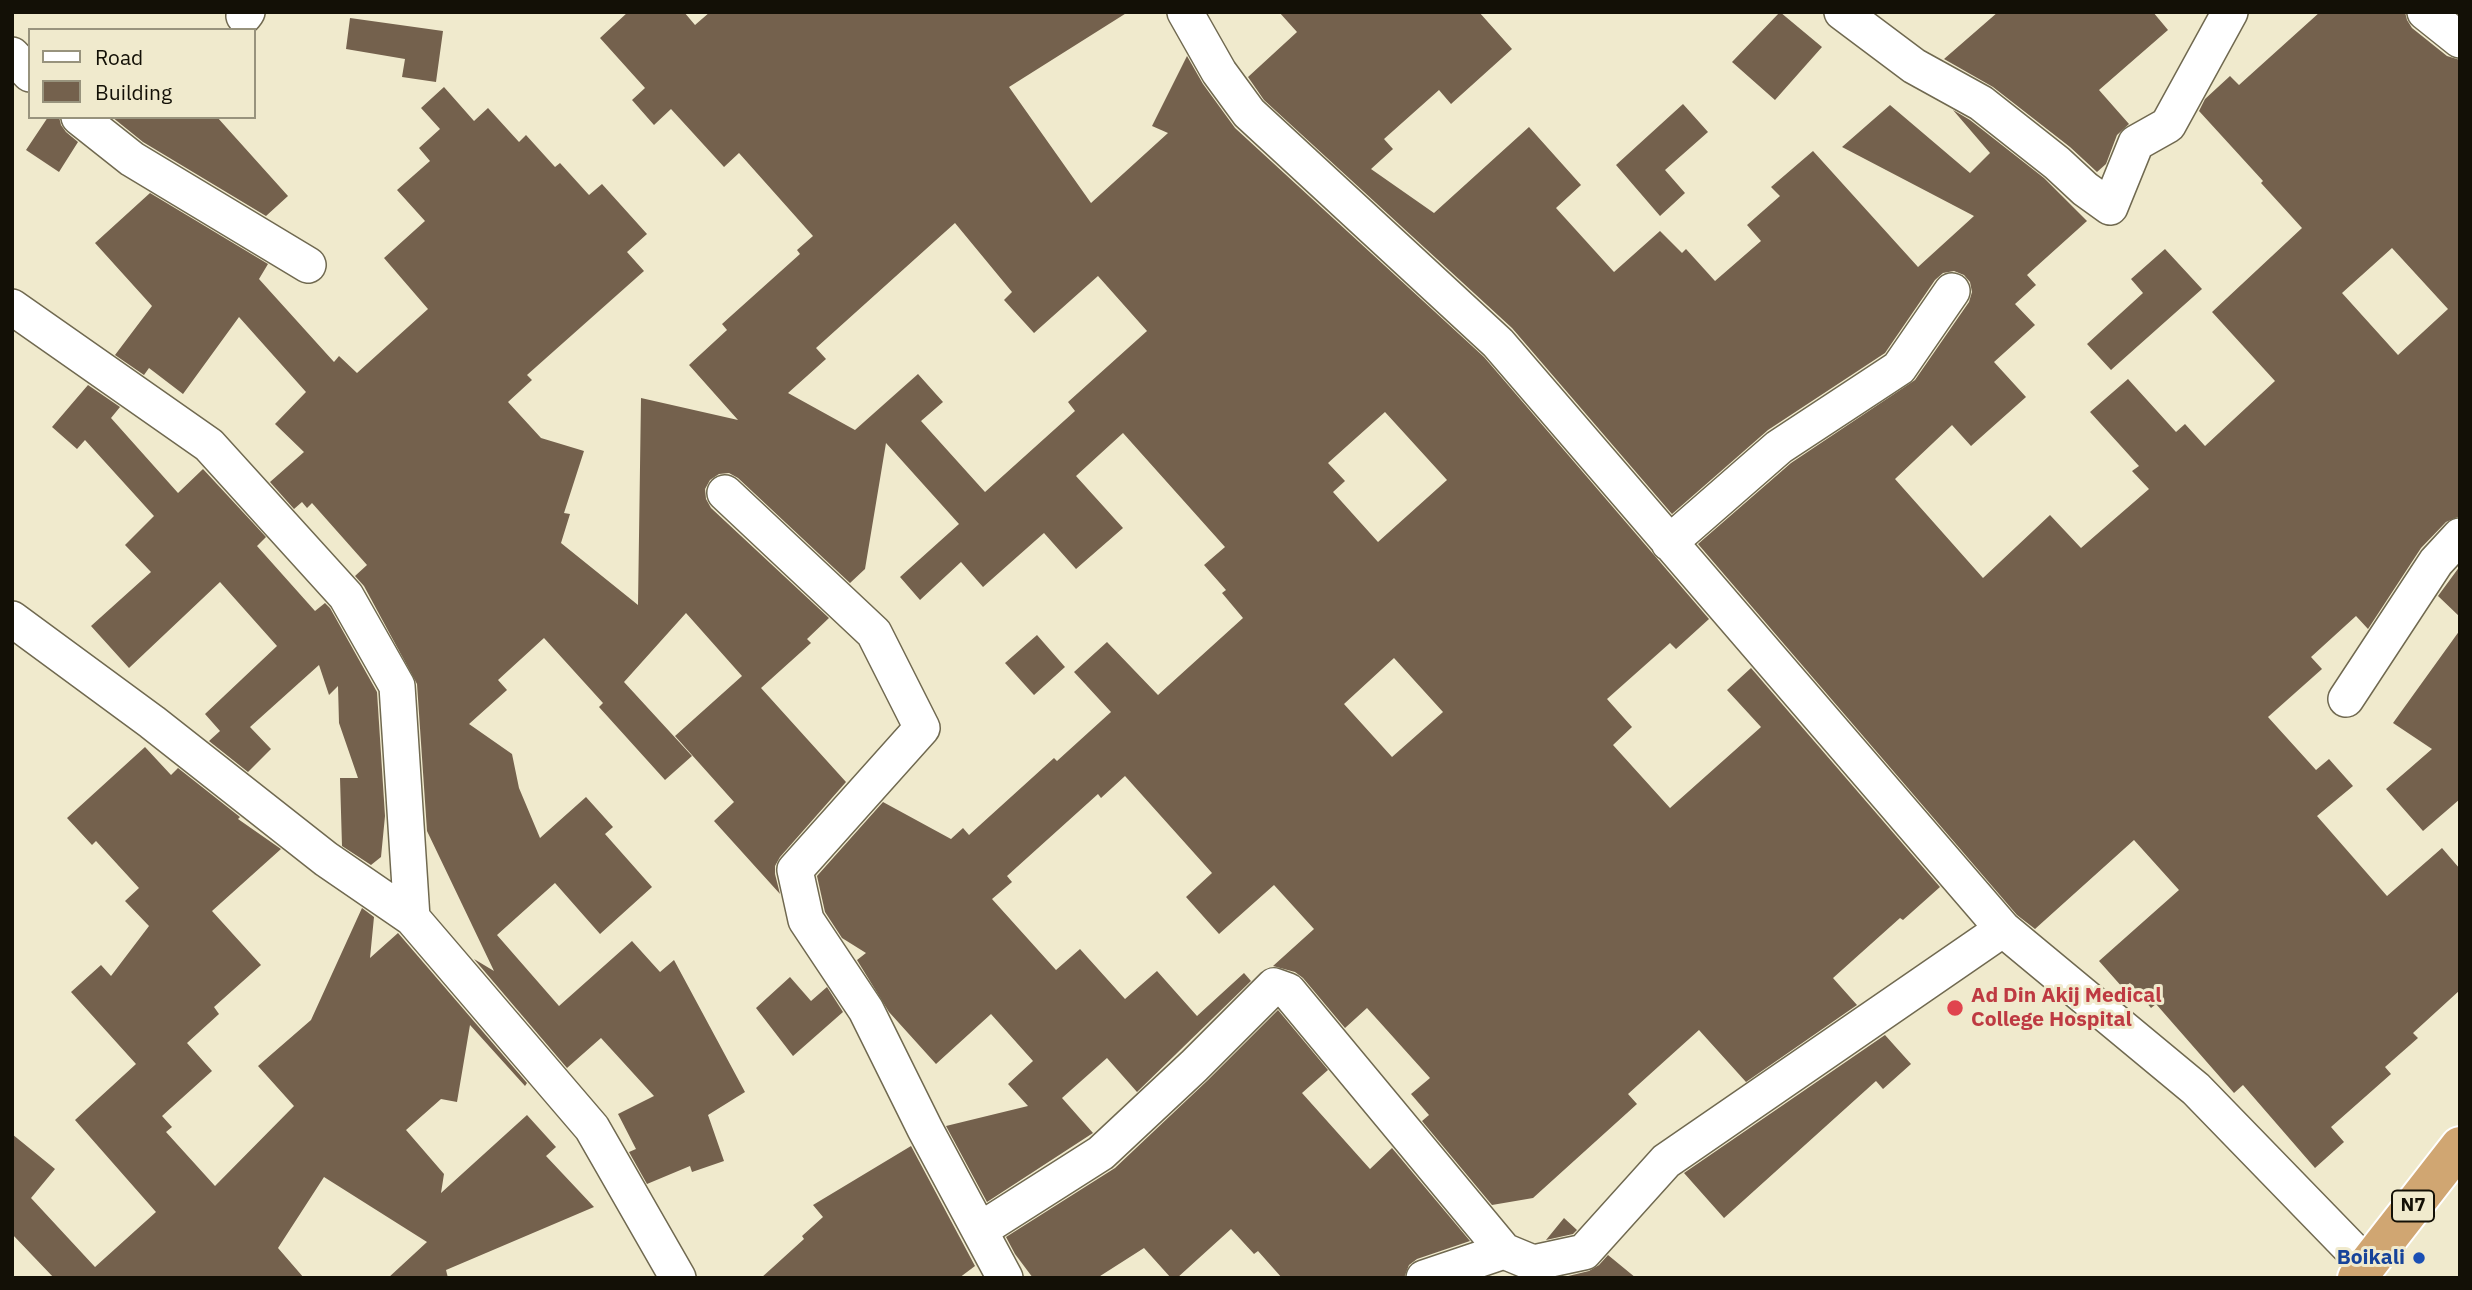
<!DOCTYPE html>
<style>
body{margin:0}
#map{position:relative;width:2472px;height:1290px;overflow:hidden;background:#f0eacd;font-family:"IBM Plex Sans",sans-serif}
canvas{display:block}
.frame{position:absolute;inset:0;border:14px solid #131006;pointer-events:none}
.legend{position:absolute;left:28px;top:28px;width:228px;height:91px;box-sizing:border-box;background:#f0eacd;border:2px solid #98937d;margin:0;padding:9px 12px;list-style:none;font-size:21px;color:#131006}
.legend li{display:flex;align-items:center;gap:14px;height:35px}
.legend b{width:35px;border:2px solid #98937d}
</style>
<div id="map">
<canvas width="2472" height="1290"></canvas>
<div class="frame"></div>
<ul class="legend">
<li><b style="height:9px;background:#fff"></b>Road</li>
<li><b style="height:19px;background:#74614d"></b>Building</li>
</ul>
</div>
<script>
const ctx = document.querySelector('canvas').getContext('2d');
ctx.lineJoin = 'round';
function fillPath(path, color) { ctx.fillStyle = color; ctx.fill(path, 'evenodd'); }
const shape = rows => new Path2D(rows.map(r => 'M' + r).join(''));
function trace(path, color, width, dash) { ctx.strokeStyle = color; ctx.lineWidth = width; ctx.lineCap = dash ? 'butt' : 'round'; ctx.setLineDash(dash || []); ctx.stroke(path); }
function label(font, color, halo, rows, align = 'center') {
  ctx.font = font + ' "IBM Plex Sans",sans-serif'; ctx.lineWidth = 6; ctx.setLineDash([]); ctx.textBaseline = 'middle'; ctx.strokeStyle = halo; ctx.fillStyle = color; for (const [text, x, y, turn = 0] of rows) {
    ctx.save(); ctx.translate(x, y); ctx.rotate((+turn || 0) * Math.PI / 180); ctx.textAlign = isNaN(turn) ? turn : align; if (halo) ctx.strokeText(text, 0, 0); ctx.fillText(text, 0, 0); ctx.restore();
  }
}
const building = shape([
 [628,12,684,12,695,25,710,12,1128,12,1009,87,1091,203,1168,133,1152,126,1187,56,1203,84,1235,128,1484,357,1709,619,1676,649,1670,643,1607,699,1632,727,1613,745,1670,808,1761,727,1727,690,1751,668,1940,887,1903,920,1900,918,1833,978,1857,1005,1746,1082,1699,1030,1628,1094,1637,1104,1533,1198,1492,1205,1422,1121,1429,1115,1411,1094,1430,1078,1367,1008,1345,1028,1303,978,1295,972,1273,966,1314,929,1274,885,1219,934,1186,897,1212,873,1125,776,1101,798,1098,794,1007,876,1012,882,992,899,1056,970,1080,949,1125,999,1157,971,1197,1016,1244,973,1251,981,1137,1092,1107,1058,1062,1098,1093,1133,987,1202,946,1126,1028,1106,1008,1084,1033,1061,991,1014,936,1064,889,1012,857,960,866,953,842,938,825,912,817,876,883,802,951,839,963,828,969,835,1054,758,1057,761,1111,712,1074,672,1107,642,1158,695,1243,618,1222,593,1226,590,1204,565,1225,547,1123,433,1076,476,1123,528,1076,569,1044,533,983,587,961,562,920,600,900,577,959,524,886,443,865,569,850,583,738,478,729,473,719,474,710,480,705,489,706,499,711,508,829,618,807,639,811,643,761,688,846,782,780,857,775,866,775,874,780,894,714,821,734,802,675,736,742,676,686,613,624,682,692,756,665,780,599,707,603,703,544,638,498,680,507,690,469,724,512,754,519,788,540,838,586,797,613,827,605,834,652,887,600,934,555,883,497,935,559,1006,632,941,660,972,674,960,745,1092,708,1115,724,1161,692,1172,690,1166,647,1184,629,1152,636,1149,618,1114,654,1096,601,1038,567,1068,474,959,494,971,427,831,417,684,364,586,355,576,367,565,312,503,307,508,302,502,294,509,270,482,304,452,275,424,306,392,239,317,183,394,149,368,144,375,115,355,152,306,95,243,150,193,268,264,259,279,334,362,339,356,357,373,428,309,384,258,425,221,397,190,430,161,419,148,440,129,421,108,444,87,474,121,488,108,519,142,526,135,555,167,560,163,589,195,602,184,647,234,627,252,644,271,527,375,532,380,508,402,541,438,584,451,564,513,570,514,561,543,638,605,641,398,738,420,689,365,727,330,722,324,800,254,797,250,813,236,739,153,724,167,671,109,654,125,632,100,645,88,600,38],
 [955,223,1012,292,1004,300,1034,333,1098,276,1147,331,1068,402,1075,411,985,492,921,421,943,402,918,374,855,430,788,393,826,359,816,348],
 [1385,412,1447,480,1378,542,1333,492,1345,481,1328,463],
 [1394,658,1443,712,1392,757,1344,704],
 [1279,12,1479,12,1512,49,1451,104,1439,90,1384,139,1393,149,1371,169,1434,213,1529,127,1581,185,1556,208,1614,272,1660,231,1682,253,1686,249,1715,281,1761,241,1747,225,1780,196,1771,187,1813,151,1918,267,1974,216,1842,147,1890,105,1970,173,1990,153,1953,110,1970,120,2044,178,2087,221,2027,275,2036,285,2015,304,2035,325,1994,362,2026,397,1971,446,1952,425,1895,479,1983,578,2050,515,2081,548,2149,489,2132,471,2139,466,2090,412,2128,379,2176,432,2185,424,2205,446,2275,381,2212,312,2302,228,2261,183,2263,181,2199,111,2205,99,2230,76,2239,85,2320,12,2405,12,2407,20,2412,28,2447,56,2460,60,2460,516,2446,522,2421,548,2368,629,2356,616,2311,657,2322,669,2268,717,2316,770,2329,759,2353,786,2317,816,2387,896,2442,848,2460,869,2460,990,2413,1033,2418,1038,2385,1067,2391,1074,2331,1127,2344,1142,2315,1168,2243,1085,2234,1093,2156,1004,2151,1008,2130,983,2123,988,2099,961,2179,890,2134,840,2035,929,2017,915,1698,544,1791,463,1915,380,1969,302,1972,292,1970,282,1964,275,1954,271,1943,273,1935,280,1885,353,1768,430,1672,514,1512,328,1264,100,1248,77,1297,32],
 [2392,248,2448,309,2398,355,2342,293],
 [1780,12,1822,47,1775,100,1732,62],
 [1998,12,2153,12,2168,30,2099,90,2129,124,2117,135,2106,164,2097,172,2070,147,1993,87,1944,59],
 [350,18,443,31,436,82,402,77,405,59,346,49],
 [1683,104,1708,132,1665,170,1685,193,1660,216,1616,165],
 [48,117,59,117,61,125,66,132,78,142,59,172,26,150],
 [112,117,217,117,288,196,266,216,143,142],
 [2165,249,2202,289,2111,370,2087,344,2143,293,2131,279],
 [88,385,120,407,111,418,178,493,203,469,266,537,257,546,315,611,325,603,330,608,377,692,385,816,381,857,371,865,342,846,340,778,358,778,339,723,338,686,329,695,319,665,250,727,271,749,248,772,209,741,220,731,205,714,277,646,220,582,129,668,91,626,151,572,125,545,154,516,85,440,77,449,52,427],
 [2460,566,2460,617,2438,596],
 [2460,630,2460,799,2423,831,2386,789,2432,749,2393,723],
 [1037,635,1065,667,1034,695,1005,663],
 [145,747,171,775,178,768,240,817,238,819,281,849,212,911,261,965,214,1007,219,1014,187,1043,212,1071,162,1116,172,1127,166,1132,215,1186,294,1106,258,1066,311,1020,362,908,374,917,370,958,398,933,527,1083,525,1086,470,1025,457,1102,441,1099,406,1130,444,1174,441,1193,527,1115,556,1147,546,1156,594,1207,446,1270,448,1278,388,1278,427,1242,324,1177,278,1248,304,1278,54,1278,12,1234,12,1134,55,1169,31,1198,95,1267,156,1212,75,1120,136,1064,71,992,101,965,111,976,149,926,125,901,139,888,96,841,92,845,67,818],
 [790,977,811,1001,827,987,843,1012,793,1056,756,1008],
 [1278,1010,1328,1070,1302,1093,1370,1169,1392,1148,1470,1241,1417,1259,1409,1265,1404,1278,1282,1278,1258,1251,1254,1254,1231,1229,1177,1278,1171,1278,1144,1248,1097,1278,1033,1278,1015,1254,1006,1237,1115,1168,1208,1080],
 [1885,1035,1911,1064,1883,1089,1876,1081,1724,1218,1684,1173],
 [911,1146,975,1266,959,1278,761,1278,804,1239,802,1236,823,1217,813,1205],
 [1564,1218,1577,1230,1573,1234,1546,1240],
 [1608,1255,1636,1278,1560,1278,1589,1271,1599,1265]
]);
const minor = shape([
 [1185,12,1219,72,1249,113,1498,343,2003,929,2196,1089,2367,1265],
 [1842,12,1914,66,1981,103,2057,163,2085,189,2110,207,2136,143,2168,125,2230,12],
 [2425,12,2460,40],
 [244,16,247,12],
 [12,55,30,74],
 [79,117,132,159,308,265],
 [12,307,209,445,346,596,397,686,412,918,592,1128,678,1278],
 [725,493,874,633,922,728,795,870,806,920,866,1010,925,1129,1005,1278],
 [1669,543,1779,447,1899,368,1952,291],
 [12,619,152,722,326,859,412,918],
 [2346,699,2436,562,2460,536],
 [980,1230,1101,1153,1194,1066,1274,986,1288,991,1504,1251],
 [1424,1278,1504,1251,1533,1263,1584,1252,1666,1161,2003,929]
]);
const trunk = shape([
 [2357,1278,2460,1146]
]);
const markers = [
 [1955,1008,9,"#e0444e"],
 [2419,1258,7,"#1a4fb4"]
];
const shields = [
 [2413,1206,42]
];
const shieldNames = [
 ["N7",2413,1206]
];
const healthNames = [
 ["Ad Din Akij Medical",1971,996],
 ["College Hospital",1971,1020]
];
const transitNames = [
 ["Boikali",2405,1258]
];
fillPath(building, '#74614d');
trace(minor, '#706950', 38);
trace(trunk, '#fff', 42);
trace(minor, '#fff', 35);
trace(trunk, '#d0a672', 38);
for (const [x, y, r, color] of markers) { const dot = new Path2D(); dot.arc(x, y, r, 0, 2 * Math.PI); ctx.fillStyle = color; ctx.fill(dot); trace(dot, '#f0eacd', 2.5); }
for (const [x, y, w] of shields) { const box = new Path2D(); box.roundRect(x - w / 2, y - 15.5, w, 31, 5); ctx.fillStyle = '#f0eacd'; ctx.fill(box); trace(box, '#131006', 2); }
label('bold 19px', '#131006', null, shieldNames);
label('bold 21px', '#be3a42', '#f0eacd', healthNames, 'left');
label('bold 21px', '#164399', '#f0eacd', transitNames, 'right');
</script>
